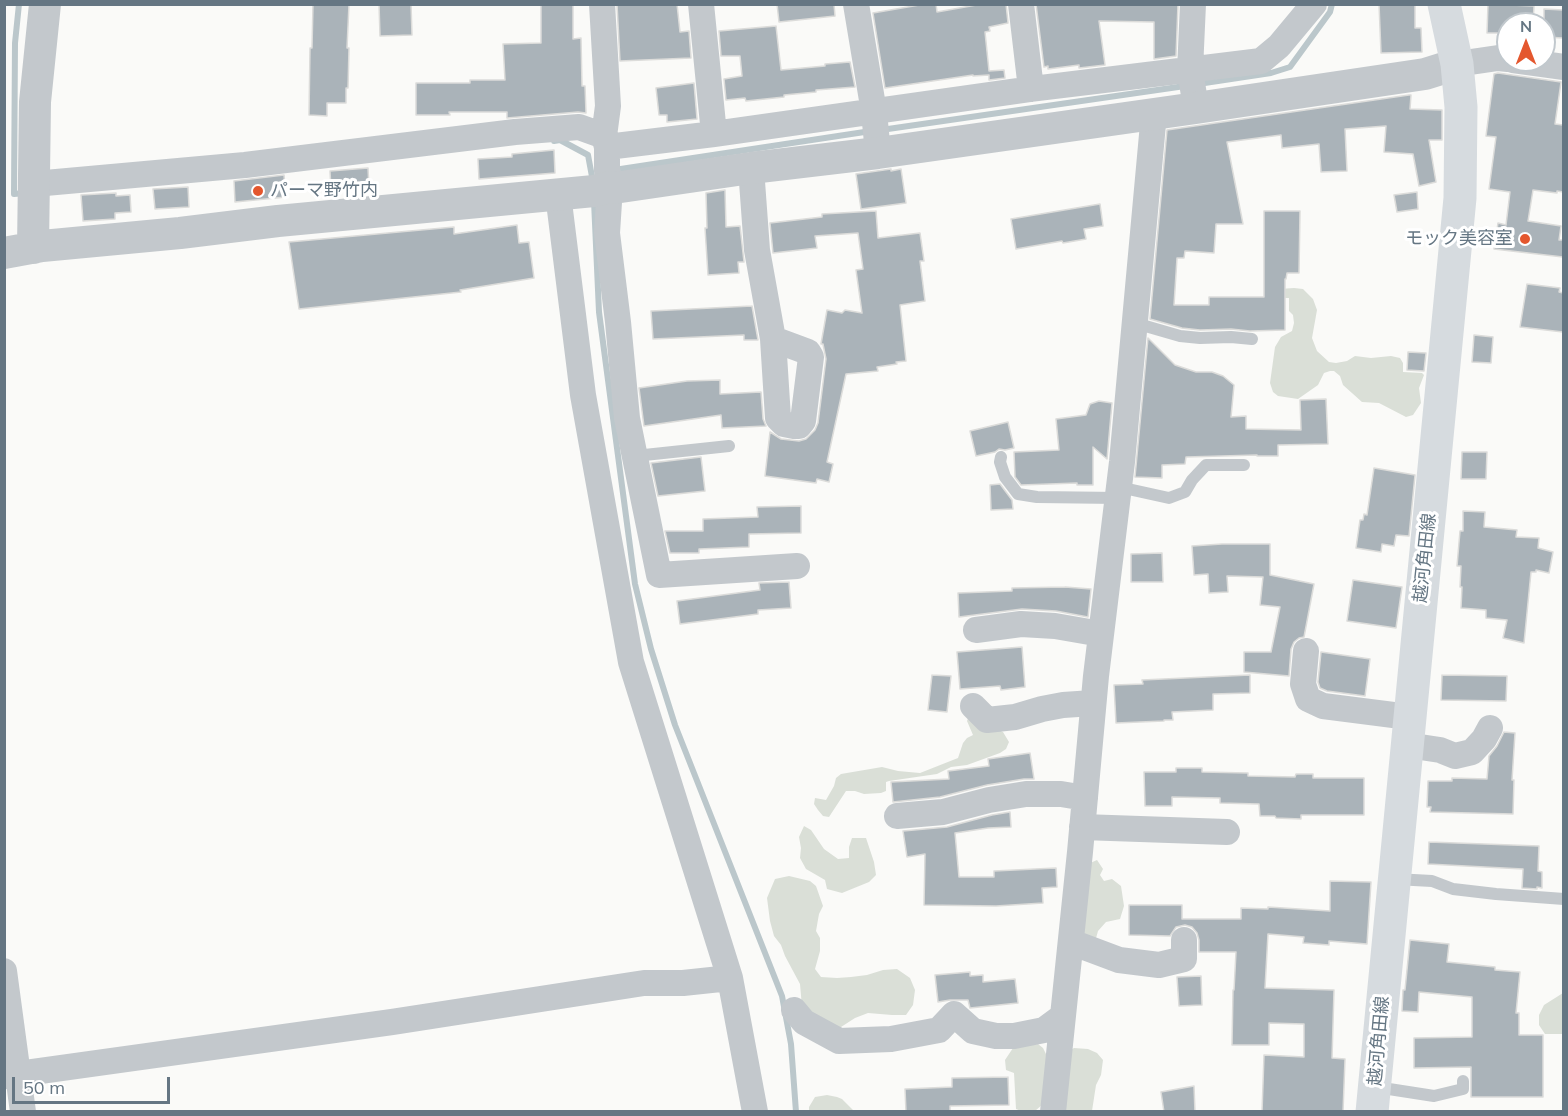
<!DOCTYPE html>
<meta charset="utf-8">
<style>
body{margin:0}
#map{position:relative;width:1568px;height:1116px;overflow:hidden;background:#fafaf8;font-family:Mulish,sans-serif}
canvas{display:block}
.frame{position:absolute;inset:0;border:6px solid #657683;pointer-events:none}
.north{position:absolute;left:1496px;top:12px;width:60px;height:60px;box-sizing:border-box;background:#fff;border:2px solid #c1c8cd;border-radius:50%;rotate:0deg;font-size:16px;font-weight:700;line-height:24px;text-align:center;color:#657683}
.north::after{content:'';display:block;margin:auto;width:21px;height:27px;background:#e4572e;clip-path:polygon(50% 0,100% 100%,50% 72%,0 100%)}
.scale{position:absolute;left:12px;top:1077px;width:158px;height:27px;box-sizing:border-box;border:3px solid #657683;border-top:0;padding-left:8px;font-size:18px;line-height:21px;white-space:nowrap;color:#657683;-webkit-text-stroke:4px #fff;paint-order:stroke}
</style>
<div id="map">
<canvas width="1568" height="1116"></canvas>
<div class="frame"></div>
<div class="north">N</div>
<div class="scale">50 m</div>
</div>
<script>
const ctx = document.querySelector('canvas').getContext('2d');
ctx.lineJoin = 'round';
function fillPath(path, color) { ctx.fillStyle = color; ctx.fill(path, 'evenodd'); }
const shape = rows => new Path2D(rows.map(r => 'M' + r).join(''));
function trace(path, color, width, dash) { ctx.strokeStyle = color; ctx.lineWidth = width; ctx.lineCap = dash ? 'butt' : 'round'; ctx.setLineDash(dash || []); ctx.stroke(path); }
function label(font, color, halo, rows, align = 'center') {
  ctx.font = font + ' Mulish,"Noto Sans JP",sans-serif'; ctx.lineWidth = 6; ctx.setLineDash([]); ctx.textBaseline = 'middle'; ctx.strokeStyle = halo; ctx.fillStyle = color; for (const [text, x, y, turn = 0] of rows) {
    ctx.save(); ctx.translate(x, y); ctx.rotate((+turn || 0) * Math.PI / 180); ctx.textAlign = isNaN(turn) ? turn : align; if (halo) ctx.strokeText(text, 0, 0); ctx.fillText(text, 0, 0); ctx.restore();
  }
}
const green = shape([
 [1294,288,1303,289,1313,299,1317,310,1312,338,1317,351,1329,362,1336,363,1347,361,1355,356,1371,358,1391,356,1400,358,1403,363,1403,372,1422,373,1424,375,1419,388,1421,403,1413,415,1406,417,1379,403,1362,402,1343,385,1340,376,1334,371,1330,371,1324,373,1318,385,1298,399,1278,396,1273,392,1270,383,1275,347,1281,337,1292,331,1294,323,1293,315,1289,311,1289,298,1279,298,1279,289],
 [969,716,1003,732,1009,742,1006,749,1000,753,967,765,951,767,937,774,889,781,886,782,886,791,881,793,864,794,855,791,846,791,829,817,823,816,818,810,814,804,815,798,826,800,834,786,836,778,841,774,882,767,898,771,920,773,958,758,963,743,967,738,973,735,967,721],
 [804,826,811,830,824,849,838,859,849,858,849,847,852,838,866,838,874,862,876,875,869,882,842,893,827,889,825,880,806,869,800,858,801,848,799,837],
 [1097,860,1103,869,1100,875,1104,881,1112,879,1121,886,1124,906,1120,919,1106,922,1098,931,1095,942,1085,942,1079,926,1088,864],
 [789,876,810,881,816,886,823,906,819,914,816,931,820,938,820,951,815,969,821,977,837,978,851,977,867,975,883,970,897,969,910,978,915,990,913,1005,906,1015,892,1015,868,1013,855,1018,841,1027,826,1027,802,1007,800,984,785,956,781,945,774,936,770,921,767,898,775,879],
 [1563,993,1563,1034,1545,1034,1539,1025,1539,1015,1544,1005],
 [1038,1044,1043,1048,1047,1056,1043,1104,1035,1111,1021,1111,1016,1109,1014,1073,1006,1070,1005,1060,1013,1048],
 [1074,1048,1088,1049,1097,1053,1103,1060,1101,1075,1096,1085,1092,1111,1059,1112,1067,1052],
 [827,1095,837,1097,842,1099,854,1111,809,1111,809,1107,815,1097]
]);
const stream = shape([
 [19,4,15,43,14,194,25,193],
 [1198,84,1271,73,1290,67,1330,12,1332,4],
 [881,130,1185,86],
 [554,141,560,140,588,155,593,182],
 [614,170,871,131],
 [594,201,599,312,635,584,651,649,675,725,782,996,791,1044,796,1112]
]);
const building = shape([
 [313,4,349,4,347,48,349,48,348,88,346,88,346,103,327,103,327,116,309,115,310,48,312,48,313,4],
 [379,4,411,4,412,35,380,36,379,4],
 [541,4,573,4,573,39,581,38,582,86,585,86,586,113,578,112,507,118,507,112,449,112,450,115,416,115,416,83,470,83,470,80,505,80,503,44,541,43,541,4],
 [617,4,677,4,680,32,689,31,691,58,620,61,617,4],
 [777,4,834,4,835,16,779,22,777,4],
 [925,4,936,4,937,12,982,4,1006,4,1008,23,989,27,990,31,985,32,989,71,1004,70,1005,78,989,80,989,75,973,76,973,75,885,88,873,13,925,4],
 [1036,4,1178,4,1176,56,1154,59,1154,22,1099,21,1105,65,1079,68,1079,65,1048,69,1048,66,1044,67,1036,4],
 [1379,4,1415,4,1415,28,1421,28,1422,52,1381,53,1379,4],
 [1488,4,1534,6,1533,24,1508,24,1508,33,1487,33,1488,4],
 [1544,9,1563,10,1563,38,1544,37,1544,9],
 [776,26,781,70,825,66,825,64,850,62,855,87,816,90,816,92,784,95,784,97,746,101,745,98,726,100,724,79,742,76,740,56,721,56,719,31,776,26],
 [1498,73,1561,82,1555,124,1563,125,1563,192,1557,191,1557,193,1533,190,1528,221,1561,226,1559,240,1563,240,1563,257,1494,249,1498,223,1506,225,1510,192,1489,189,1496,137,1486,136,1494,74,1498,73],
 [694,83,697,119,667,122,667,115,659,115,656,88,694,83],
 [1409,95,1411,95,1410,109,1442,110,1442,140,1429,140,1436,182,1419,186,1413,154,1384,152,1386,126,1345,129,1347,171,1321,172,1319,144,1282,148,1281,135,1227,142,1243,224,1216,224,1214,253,1185,251,1184,258,1177,258,1174,305,1209,305,1209,297,1264,297,1264,211,1300,211,1299,273,1287,273,1286,279,1285,279,1285,330,1250,331,1231,329,1200,330,1182,328,1150,319,1167,130,1409,95],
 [554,150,555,173,479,179,478,159,512,157,512,154,554,150],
 [368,168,369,188,331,190,330,171,368,168],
 [891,169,891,171,901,169,906,203,861,209,856,174,891,169],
 [284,175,286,197,235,202,234,181,284,175],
 [188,187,189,207,155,209,153,189,188,187],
 [725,190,726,227,740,226,744,262,738,262,739,273,708,275,705,228,707,228,706,193,725,190],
 [1417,192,1418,209,1397,212,1394,195,1417,192],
 [116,193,116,196,130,195,131,212,115,213,115,219,83,221,81,195,116,193],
 [1100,204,1103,226,1084,229,1086,239,1063,243,1062,241,1016,249,1011,219,1100,204],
 [876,211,878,238,920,233,924,261,920,261,925,301,900,305,906,361,896,362,897,364,877,367,878,371,846,374,827,462,833,464,829,482,817,479,816,483,765,476,770,432,781,439,799,441,806,439,815,430,818,423,826,359,823,344,821,344,827,310,842,313,845,310,862,313,856,270,863,269,858,233,815,236,817,248,773,253,770,223,822,217,822,214,876,211],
 [517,225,519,243,529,242,534,278,460,290,461,292,299,309,289,242,454,227,454,234,517,225],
 [1527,284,1560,288,1559,292,1563,293,1563,332,1520,327,1527,284],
 [752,306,758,340,744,340,744,335,653,339,651,311,752,306],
 [1474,335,1493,337,1491,363,1472,362,1474,335],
 [1148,338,1175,365,1196,372,1212,372,1223,376,1234,385,1231,417,1246,416,1246,429,1301,430,1300,400,1326,399,1328,444,1278,445,1278,456,1257,456,1257,455,1186,457,1185,464,1162,465,1162,478,1135,477,1148,338],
 [1408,352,1426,353,1424,371,1407,370,1408,352],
 [720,380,720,394,761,392,763,419,766,426,722,428,721,415,644,426,639,388,687,381,720,380],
 [1099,401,1112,403,1107,459,1093,447,1093,485,1077,485,1077,483,1021,485,1015,477,1014,452,1059,450,1056,419,1086,415,1090,404,1099,401],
 [1008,422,1014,448,1005,450,999,449,995,452,976,456,970,431,1008,422],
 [1462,452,1487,452,1486,479,1461,479,1462,452],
 [701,457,705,491,658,496,651,463,701,457],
 [1374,468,1415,475,1409,536,1396,535,1394,546,1382,544,1381,552,1356,548,1360,520,1363,520,1364,514,1367,515,1374,468],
 [1000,484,1012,500,1013,509,991,510,990,485,1000,484],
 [801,506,801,533,749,534,749,547,699,549,699,553,670,553,665,531,703,531,703,519,758,517,757,507,801,506],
 [1463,511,1485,512,1484,527,1517,530,1516,537,1539,538,1538,548,1553,552,1549,573,1536,570,1536,572,1531,572,1524,643,1503,638,1507,620,1486,618,1486,610,1461,608,1462,587,1460,587,1461,566,1457,566,1460,531,1463,531,1463,511],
 [1222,544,1270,544,1270,575,1314,584,1304,637,1299,638,1294,642,1291,649,1289,676,1244,672,1244,652,1271,652,1280,607,1260,605,1263,577,1227,576,1228,592,1209,593,1208,574,1194,575,1192,546,1222,544],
 [1162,553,1163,582,1131,582,1131,554,1162,553],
 [1353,580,1402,587,1396,628,1347,621,1353,580],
 [789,582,791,608,758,610,758,614,680,624,677,601,760,590,759,583,789,582],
 [1065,587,1091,589,1088,617,1056,611,1022,609,959,617,958,593,1012,591,1012,588,1065,587],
 [1022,647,1025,687,1001,690,1000,686,960,689,957,652,1022,647],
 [1321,652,1370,659,1365,696,1327,691,1320,688,1318,682,1321,652],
 [932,675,951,676,947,712,928,710,932,675],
 [1250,675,1250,693,1213,694,1213,710,1172,712,1173,720,1164,720,1164,721,1116,723,1114,685,1143,684,1142,680,1250,675],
 [1442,675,1507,676,1506,701,1441,700,1442,675],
 [1504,732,1515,733,1512,780,1514,780,1513,814,1430,812,1431,807,1427,807,1428,781,1452,781,1452,778,1487,779,1489,756,1497,746,1504,732],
 [1030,753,1034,779,1024,779,987,785,940,797,893,802,891,782,949,779,948,771,989,766,988,759,1030,753],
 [1176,768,1202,768,1202,772,1248,773,1248,776,1295,777,1296,774,1313,774,1313,778,1364,778,1364,815,1301,815,1301,819,1276,818,1275,816,1260,816,1259,804,1220,803,1220,798,1172,797,1172,806,1145,806,1144,772,1176,772,1176,768],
 [1010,812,1011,827,988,828,955,833,959,877,994,877,994,871,1056,868,1057,887,1042,888,1043,903,996,906,924,905,925,854,907,857,903,831,947,827,992,815,1010,812],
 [1429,842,1539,846,1538,871,1542,872,1542,888,1537,887,1537,889,1522,888,1523,869,1428,864,1429,842],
 [1330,881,1371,882,1367,944,1329,941,1329,945,1303,943,1304,937,1268,934,1265,988,1334,990,1332,1058,1345,1059,1343,1112,1262,1112,1264,1055,1304,1057,1304,1024,1269,1023,1269,1045,1232,1045,1233,990,1234,990,1236,952,1199,952,1199,940,1197,933,1192,927,1185,925,1176,927,1170,936,1129,935,1129,905,1182,905,1182,919,1241,919,1241,908,1268,909,1268,907,1330,911,1330,881],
 [1410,940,1449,944,1447,962,1495,967,1495,970,1520,972,1516,1013,1519,1013,1519,1035,1543,1035,1543,1097,1471,1097,1471,1067,1414,1068,1414,1038,1472,1037,1472,997,1419,992,1418,1012,1402,1011,1403,990,1405,990,1410,940],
 [970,972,970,976,983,975,983,982,1015,979,1018,1003,970,1008,968,1000,950,1000,938,1002,935,975,970,972],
 [1201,976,1202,1005,1179,1006,1177,977,1201,976],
 [1008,1077,1009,1105,950,1106,950,1111,906,1112,905,1089,952,1087,952,1078,1008,1077],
 [1194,1086,1195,1112,1164,1112,1161,1092,1194,1086]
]);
const service = shape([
 [1135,323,1180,336,1200,338,1231,337,1252,339],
 [635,456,729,446],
 [1001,457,1000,462,1005,477,1018,494,1037,497,1118,498],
 [1119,487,1169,498,1185,492,1192,480,1206,465,1244,465],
 [1395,879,1432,881,1453,889,1496,894,1564,899],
 [1376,1087,1434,1096,1463,1089,1463,1081]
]);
const minor = shape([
 [602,4,608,106,604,136],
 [701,4,714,134],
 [856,4,874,112,878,153],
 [1021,4,1031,89],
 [1193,4,1190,70,1196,108],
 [1513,60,1564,67],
 [1457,64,1498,58,1508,59],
 [607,147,714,134,1031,89,1261,61,1279,46,1314,4],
 [751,168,757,250,773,339,778,418,784,424,794,426,799,426,803,421,811,357,808,352,773,339],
 [34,184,245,165,515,132,579,127,604,136,607,147,607,171,614,188],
 [610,187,607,233,618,322,627,418,659,575,797,566],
 [558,194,583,395,631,662,730,978,755,1112],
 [976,630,1021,624,1055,626,1101,634],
 [1306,651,1303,684,1308,699,1323,706,1409,717],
 [973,706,987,720,1015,717,1042,709,1063,705,1093,703],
 [1407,745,1440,750,1455,756,1472,752,1484,739,1490,728],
 [897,816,943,812,989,800,1026,794,1061,794,1085,798],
 [1082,827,1227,832],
 [1071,942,1119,960,1159,965,1184,959,1184,940],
 [4,971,23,1112],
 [794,1010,804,1022,839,1041,891,1039,939,1030,954,1014,973,1031,996,1036,1014,1036,1044,1030,1063,1016],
 [4,1076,392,1022,644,983,683,983,730,978],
 [1053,1112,1080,852,1096,676,1122,462,1154,113]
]);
const tertiary = shape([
 [33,248,35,102,45,4],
 [4,253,42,246,180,233,278,221,594,191,610,187,614,188,751,168,878,153,1196,108,1425,74,1457,64]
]);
const secondary = shape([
 [1372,1112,1460,198,1461,107,1457,64,1444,4]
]);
const markers = [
 [258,191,6,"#e4572e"],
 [1525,239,6,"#e4572e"]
];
const poiNames = [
 ["パーマ野竹内",270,191],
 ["モック美容室",1513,239,"right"]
];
const streetNames = [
 ["越河角田線",1425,558,-84],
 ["越河角田線",1379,1041,-85]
];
fillPath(green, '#dadfd7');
trace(stream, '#bbc7cb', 6);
fillPath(building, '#aab3b9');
trace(building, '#dcdcda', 1.5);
trace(service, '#c3c8cc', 12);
trace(minor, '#c3c8cc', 26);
trace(tertiary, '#c3c8cc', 32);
trace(secondary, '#d6dbdf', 33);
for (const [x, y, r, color] of markers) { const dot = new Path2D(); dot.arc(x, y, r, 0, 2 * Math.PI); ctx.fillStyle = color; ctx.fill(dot); trace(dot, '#fff', 2); }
label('18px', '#657683', '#fff', poiNames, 'left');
label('18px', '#657683', '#fff', streetNames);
</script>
